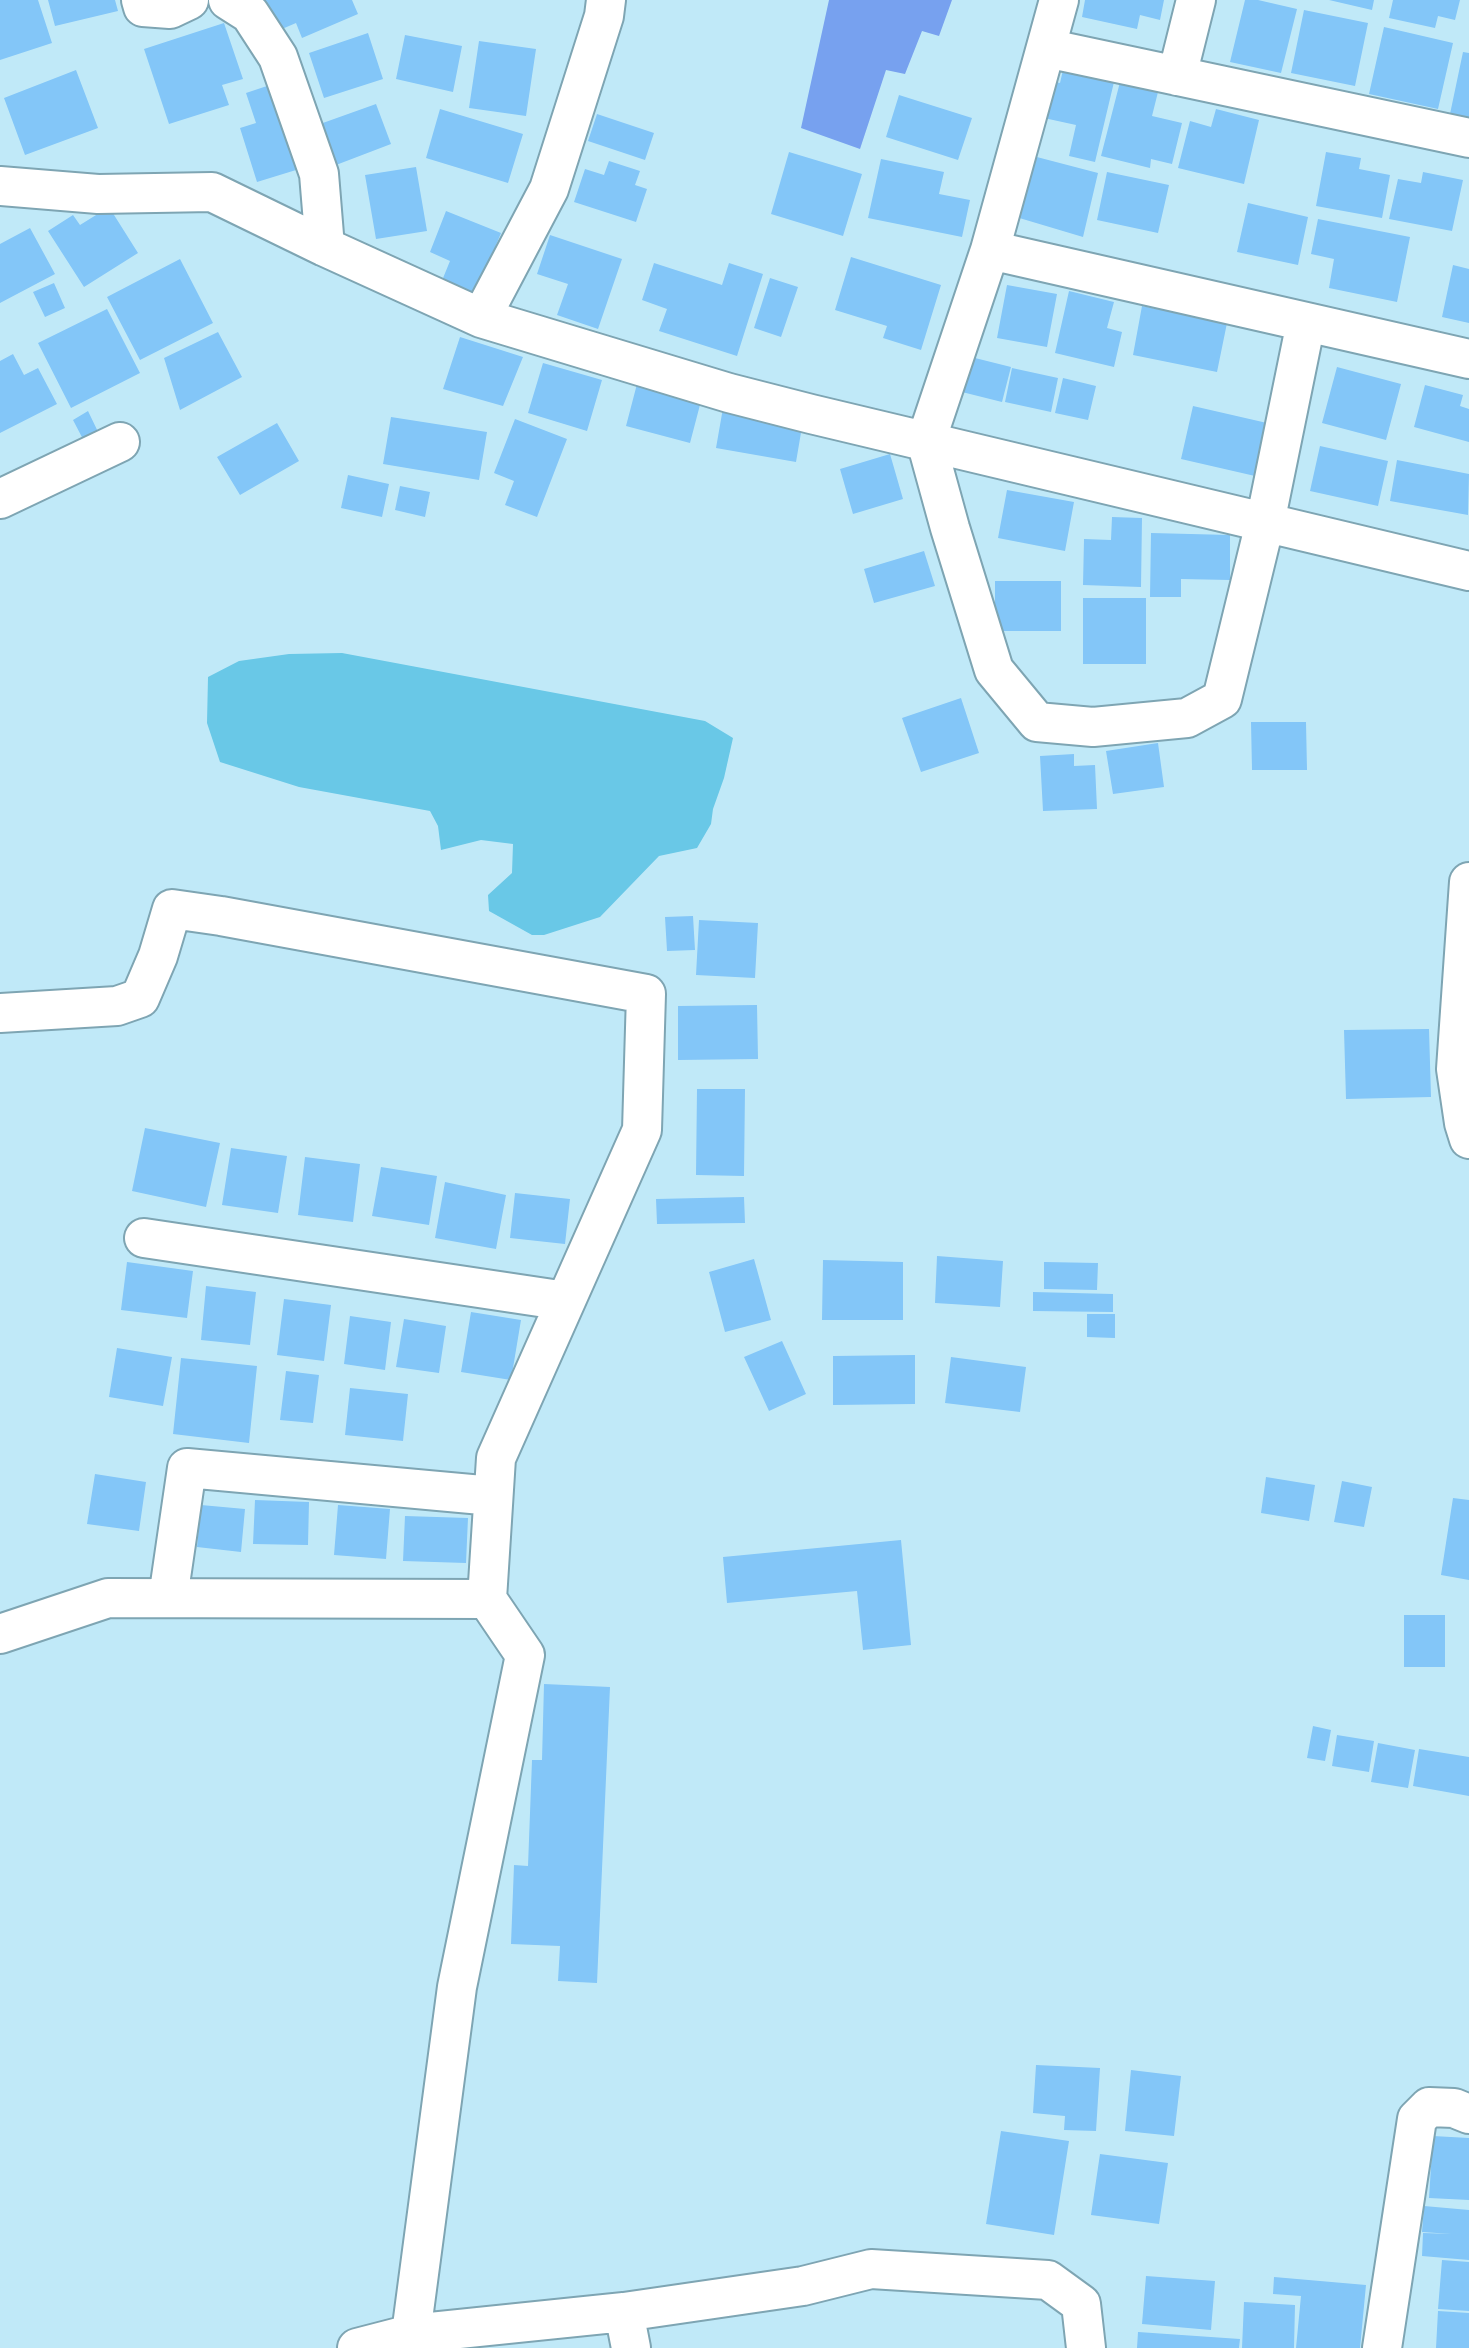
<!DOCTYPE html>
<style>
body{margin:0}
canvas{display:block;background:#c0e9f8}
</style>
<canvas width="1469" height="2348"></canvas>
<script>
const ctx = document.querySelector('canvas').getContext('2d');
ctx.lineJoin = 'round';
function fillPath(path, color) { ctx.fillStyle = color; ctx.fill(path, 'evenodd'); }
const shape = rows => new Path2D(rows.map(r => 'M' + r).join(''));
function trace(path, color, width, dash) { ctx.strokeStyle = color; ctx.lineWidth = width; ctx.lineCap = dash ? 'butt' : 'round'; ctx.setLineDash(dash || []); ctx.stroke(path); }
const green = shape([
 [342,653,705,721,733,738,724,778,713,809,711,824,697,848,659,856,600,917,544,935,532,935,489,911,488,895,512,873,513,844,481,840,441,850,438,826,430,811,299,787,220,762,207,723,208,677,239,661,289,654]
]);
const water = shape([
 [829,0,952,0,939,36,922,31,905,74,886,70,860,149,801,128]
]);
const building = shape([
 [0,0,38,0,52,43,0,60],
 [48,0,115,0,118,11,55,26],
 [261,0,352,0,358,14,302,38,296,23,275,32],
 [1085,0,1164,0,1160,20,1140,15,1137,29,1082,17],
 [1245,0,1258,0,1297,9,1281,73,1230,62],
 [1329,0,1374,0,1372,10],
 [1393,0,1460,0,1455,20,1438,16,1435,28,1389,18],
 [1304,10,1368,23,1355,86,1291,73],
 [224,23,243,79,222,85,229,105,169,124,144,49],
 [1384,27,1453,43,1438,109,1369,94],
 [368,33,383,79,324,98,309,53],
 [405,35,462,46,453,92,396,79],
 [479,41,536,49,526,116,469,108],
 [1463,52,1469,53,1469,118,1450,114],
 [76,70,98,128,25,155,4,98],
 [1063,70,1114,82,1095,162,1069,156,1076,125,1044,118,1052,81,1060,83],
 [1120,82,1158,92,1152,116,1182,123,1172,164,1151,159,1150,168,1101,156],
 [270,85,296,170,257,182,240,128,256,123,246,93],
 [899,95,972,118,958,160,886,137],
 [376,104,391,144,336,165,320,124],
 [440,109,523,134,508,183,426,158],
 [1216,109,1259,120,1244,184,1178,168,1190,121,1211,127],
 [597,114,654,133,645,160,588,141],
 [789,152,862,174,843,236,771,214],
 [1326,152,1361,158,1359,169,1390,175,1382,218,1316,206],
 [1033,156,1098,173,1083,237,1016,217],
 [881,159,944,172,939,194,970,200,962,237,868,218],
 [609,161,640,171,635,185,647,189,636,222,574,202,585,169,604,175],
 [416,167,427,231,376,239,365,175],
 [1107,172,1169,185,1158,233,1097,220],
 [1423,172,1463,180,1452,231,1389,219,1398,179,1421,183],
 [1248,203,1308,217,1298,265,1237,252],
 [109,207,138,253,84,287,48,231,73,215,80,225],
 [446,211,501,233,475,296,441,283,450,261,430,252],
 [1318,219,1410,237,1397,302,1329,288,1334,259,1311,254],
 [30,228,55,274,0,303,0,244],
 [550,235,622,259,598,329,557,315,568,284,537,274],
 [851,257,941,285,921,350,883,338,887,326,835,310],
 [180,259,213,323,140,360,107,297],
 [654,263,722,285,729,263,763,274,737,356,659,331,667,309,642,300],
 [1453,265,1469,269,1469,323,1442,317],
 [770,278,798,287,781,337,754,328],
 [54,283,65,308,45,317,33,292],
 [1007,285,1057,294,1047,347,997,338],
 [1069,291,1114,302,1107,328,1122,332,1114,367,1055,353],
 [1142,306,1227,323,1217,372,1133,355],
 [107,309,140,373,71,408,38,343],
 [218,332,242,377,180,410,164,358],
 [460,337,523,357,503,406,443,389],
 [13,354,24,375,38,368,57,404,0,433,0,361],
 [971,357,1011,367,1002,402,962,392],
 [543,363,602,380,587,431,528,413],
 [1337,367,1401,384,1386,440,1322,423],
 [1012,368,1058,378,1051,412,1005,402],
 [1063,378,1096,386,1088,420,1055,413],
 [637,384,701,401,690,443,626,426],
 [1425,385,1463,395,1460,406,1469,409,1469,442,1414,427],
 [1193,406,1267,423,1255,476,1181,459],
 [723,408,803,421,796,462,716,448],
 [88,411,101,438,85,443,73,420],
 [391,417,487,432,479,480,383,464],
 [515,419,567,439,537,517,505,505,514,481,494,473],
 [277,423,299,461,240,495,217,457],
 [1320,446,1388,461,1378,506,1310,491],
 [890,454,903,499,853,514,840,469],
 [1397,460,1469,474,1468,515,1390,501],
 [348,475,389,484,382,517,341,508],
 [400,486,430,492,425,517,395,510],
 [1007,490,1074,502,1065,551,998,538],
 [1112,517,1142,518,1141,587,1083,585,1084,539,1111,540],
 [1151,533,1230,535,1230,580,1181,579,1181,597,1150,597],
 [924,551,935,586,874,603,864,569],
 [995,581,1061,581,1061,631,995,631],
 [1083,598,1146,598,1146,664,1083,664],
 [961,698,979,753,921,772,902,718],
 [1251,722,1306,722,1307,770,1252,770],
 [1158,743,1164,787,1113,794,1106,751],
 [1074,754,1074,766,1095,765,1097,809,1043,811,1040,756],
 [693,916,695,950,667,951,665,917],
 [699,920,758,923,755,978,696,975],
 [757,1005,758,1059,678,1060,678,1006],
 [1429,1029,1431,1097,1346,1099,1344,1030],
 [697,1089,745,1089,744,1176,696,1175],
 [145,1128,220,1143,206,1207,132,1191],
 [231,1148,287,1156,278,1213,222,1205],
 [305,1157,360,1164,353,1222,298,1215],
 [381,1167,437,1176,429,1225,372,1216],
 [445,1182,506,1195,496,1249,435,1238],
 [515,1193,570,1199,565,1244,510,1238],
 [744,1197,745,1223,657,1224,656,1199],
 [937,1256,1003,1261,1000,1307,935,1303],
 [754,1259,771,1320,725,1332,709,1272],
 [823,1260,903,1262,903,1320,822,1320],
 [127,1262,193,1271,187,1318,121,1310],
 [1044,1262,1098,1263,1097,1290,1044,1289],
 [206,1286,256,1292,250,1345,201,1340],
 [1033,1292,1113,1294,1113,1312,1033,1311],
 [284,1299,331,1305,324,1361,277,1355],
 [471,1312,521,1320,511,1380,461,1372],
 [1087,1314,1115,1314,1115,1338,1087,1337],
 [350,1316,391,1322,385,1370,344,1364],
 [404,1319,446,1326,439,1373,396,1367],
 [782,1341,806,1394,769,1411,744,1357],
 [117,1348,172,1357,163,1406,109,1397],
 [915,1355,915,1404,833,1405,833,1356],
 [951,1357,1026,1367,1020,1412,945,1403],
 [181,1358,257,1366,249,1443,173,1434],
 [286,1371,319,1375,313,1423,280,1420],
 [350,1388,408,1394,403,1441,345,1435],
 [95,1474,146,1482,139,1531,87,1524],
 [1266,1477,1315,1485,1309,1521,1261,1513],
 [1342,1481,1372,1487,1364,1527,1334,1522],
 [1453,1498,1469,1500,1469,1580,1441,1575],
 [255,1500,309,1502,308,1545,253,1544],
 [201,1505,245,1509,241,1552,197,1547],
 [338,1505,390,1509,386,1559,334,1555],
 [405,1516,468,1518,466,1563,403,1561],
 [901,1540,911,1645,863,1650,857,1591,727,1603,723,1557],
 [1404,1615,1445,1615,1445,1667,1404,1667],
 [544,1684,610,1687,597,1983,558,1981,560,1946,511,1944,514,1865,528,1866,532,1760,542,1760],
 [1313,1726,1331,1730,1325,1761,1307,1758],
 [1337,1735,1374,1741,1369,1772,1332,1766],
 [1378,1743,1415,1750,1408,1788,1371,1782],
 [1419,1749,1469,1757,1469,1796,1413,1786],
 [1036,2065,1100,2068,1096,2131,1064,2130,1065,2116,1033,2113],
 [1131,2070,1181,2076,1174,2136,1125,2131],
 [1001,2131,1069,2141,1054,2235,986,2224],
 [1433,2136,1469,2138,1469,2200,1429,2198],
 [1100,2154,1168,2163,1159,2224,1091,2215],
 [1424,2206,1469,2210,1469,2260,1422,2256,1423,2233,1452,2234,1422,2232],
 [1442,2260,1469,2262,1469,2311,1438,2309],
 [1146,2276,1215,2281,1211,2330,1142,2324],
 [1274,2277,1366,2285,1360,2348,1296,2348,1301,2296,1273,2294],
 [1244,2302,1295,2305,1294,2348,1242,2348],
 [1438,2311,1469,2313,1469,2348,1436,2348],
 [1138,2332,1240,2339,1239,2348,1137,2348]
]);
const street = shape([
 [141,0,143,7,170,9,189,0],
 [228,0,250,14,278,57,319,174,325,247],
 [1059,0,990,250,926,441,950,528,994,670,1037,722,1093,727,1187,718,1222,699,1265,523,1306,322],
 [1046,48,1469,138],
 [1177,76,1196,0],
 [0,186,98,194,212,192,325,247,481,318,729,393,811,414,1469,571],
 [990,250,1469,359],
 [481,318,549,189,604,16,606,0],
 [0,499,120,442],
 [1469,882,1456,1069,1464,1123,1469,1139],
 [0,1013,117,1006,140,998,158,956,172,909,221,916,646,994,642,1130,496,1458,487,1599,525,1655,457,1987,411,2334],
 [144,1238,566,1301],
 [168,1598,187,1468,493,1496],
 [0,1634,108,1598,487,1599],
 [624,2312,631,2348],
 [357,2348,411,2334,624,2312,803,2286,871,2269,1048,2280,1081,2304,1086,2348],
 [1382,2348,1417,2119,1429,2107,1454,2108,1469,2114]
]);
fillPath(green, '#69c8e7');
fillPath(water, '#77a1ef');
fillPath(building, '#83c6f8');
trace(street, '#7ea5b3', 42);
trace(street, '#fff', 38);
</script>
